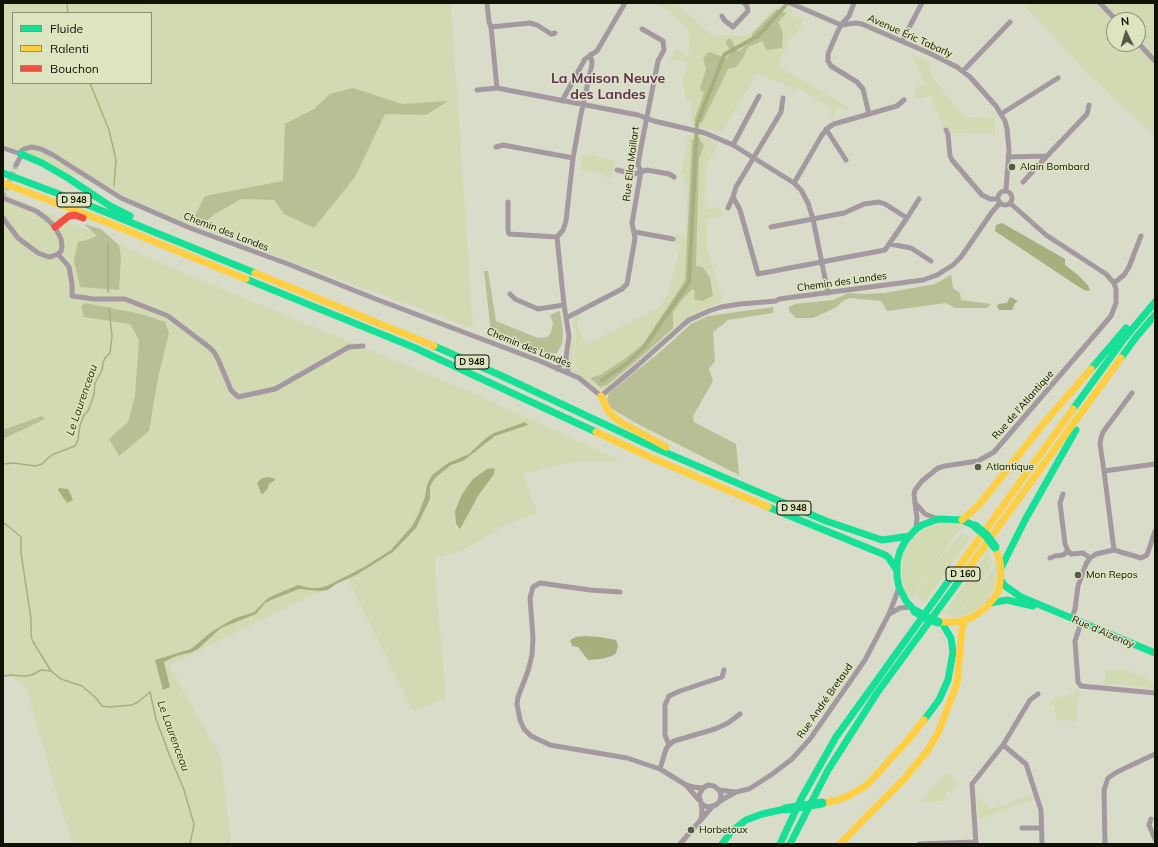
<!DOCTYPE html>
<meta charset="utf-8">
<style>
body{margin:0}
#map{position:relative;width:1158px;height:847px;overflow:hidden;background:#d8dcc8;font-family:Mulish,sans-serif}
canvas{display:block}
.frame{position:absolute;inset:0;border:4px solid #101206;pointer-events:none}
.legend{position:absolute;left:12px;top:12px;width:140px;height:72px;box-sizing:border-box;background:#dde4c0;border:1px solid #8b9076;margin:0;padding:5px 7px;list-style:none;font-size:12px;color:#101206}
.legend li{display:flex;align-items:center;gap:8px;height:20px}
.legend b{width:20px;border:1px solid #8b9076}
.north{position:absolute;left:1106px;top:12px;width:40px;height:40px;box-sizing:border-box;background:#dde4c0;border:1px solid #8b9076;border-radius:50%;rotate:355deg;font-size:11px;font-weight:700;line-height:16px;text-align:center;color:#101206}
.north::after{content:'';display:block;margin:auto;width:14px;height:18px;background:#56594a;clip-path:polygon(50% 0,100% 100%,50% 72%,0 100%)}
</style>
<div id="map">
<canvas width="1158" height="847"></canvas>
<div class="frame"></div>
<ul class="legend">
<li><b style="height:5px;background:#16e098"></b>Fluide</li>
<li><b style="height:5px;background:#ffcf43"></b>Ralenti</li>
<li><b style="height:5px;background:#f24e42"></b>Bouchon</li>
</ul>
<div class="north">N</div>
</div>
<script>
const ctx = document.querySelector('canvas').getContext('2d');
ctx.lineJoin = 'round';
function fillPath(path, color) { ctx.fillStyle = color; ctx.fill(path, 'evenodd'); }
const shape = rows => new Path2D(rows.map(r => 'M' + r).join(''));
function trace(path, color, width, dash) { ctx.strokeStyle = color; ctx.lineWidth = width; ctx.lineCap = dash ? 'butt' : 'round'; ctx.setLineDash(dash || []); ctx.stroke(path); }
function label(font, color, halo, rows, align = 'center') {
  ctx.font = font + ' Mulish,sans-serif'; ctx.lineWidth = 3; ctx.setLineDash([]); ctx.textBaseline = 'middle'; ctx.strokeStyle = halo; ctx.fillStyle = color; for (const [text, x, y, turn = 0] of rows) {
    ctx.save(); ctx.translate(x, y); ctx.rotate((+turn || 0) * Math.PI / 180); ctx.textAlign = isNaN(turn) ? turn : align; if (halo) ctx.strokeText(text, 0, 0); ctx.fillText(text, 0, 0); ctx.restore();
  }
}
const green = shape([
 [3,3,451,3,473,328,189,224,3,144],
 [13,13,151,13,151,83,13,83],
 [655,3,676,3,711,35,744,36,750,34,774,9,778,7,793,10,791,15,803,20,796,37,791,35,778,66,849,108,847,110,844,110,839,106,833,116,830,115,833,109,798,88,793,95,791,94,792,88,757,73,722,132,693,126,694,123,691,122,691,101,686,100,683,82,687,62,670,59,675,49,688,57,690,44,688,30,668,10],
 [1022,3,1155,3,1155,137,1086,72],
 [1114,20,1138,20,1138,44,1114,44],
 [912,54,932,63,929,69,934,80,964,117,995,118,995,136,993,134,952,133,943,126,931,96,917,99,914,89,925,84],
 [689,134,707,138,719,143,706,167,704,209,718,207,725,215,707,219,707,249,723,302,702,310,687,319,613,383,603,390,598,389,583,378,572,371,569,364,572,337,574,336,575,344,572,363,574,368,580,372,581,371,576,367,574,362,576,347,576,338,573,324,573,319,577,315,580,320,576,322,585,343,587,344,660,307,668,294,681,245,675,243,676,234,686,235,688,185,683,183,685,175,681,173],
 [583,154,615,161,612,178,604,176,604,174,580,169],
 [3,193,186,274,473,393,621,461,571,462,523,474,537,513,507,524,460,552,435,557,436,588,446,698,413,711,347,578,169,665,221,758,231,844,74,844,66,825,25,684,3,673],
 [945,523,959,524,964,526,954,536,944,550,911,600,905,590,902,575,902,558,904,551,915,537,925,529,932,526],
 [963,533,968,536,972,535,923,604,921,599,917,596,916,594,936,563,954,542],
 [989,547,988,553,993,562,990,569,972,595,955,615,952,616,944,613,938,617,944,609,946,610,987,554,985,553],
 [996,562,997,571,995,586,988,599,977,609,970,613,955,618,985,580,994,567],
 [1105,670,1127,670,1146,679,1155,685,1155,689,1127,685,1104,684],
 [1076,688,1082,691,1077,700,1076,721,1057,720,1054,705,1051,705,1050,700,1073,694],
 [946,773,959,784,953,789,947,792,943,801,919,802],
 [1033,794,1034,799,979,819,977,798,990,808,996,808]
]);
const forest = shape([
 [777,9,786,13,778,22,783,33,782,48,767,50,762,41,748,47,743,58,736,67,728,69,702,123,694,121,704,93,700,89,706,69,703,58,709,52,727,58,731,51,726,44,727,39,731,39,738,52,751,41,752,34],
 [353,88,402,104,448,101,426,115,385,114,355,177,314,228,284,214,274,200,241,199,215,214,200,226,192,221,205,196,283,181,285,124,314,109,330,94],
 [699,138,704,146,699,158,696,266,703,267,710,278,713,296,702,301,694,299,695,291,692,289,680,302,673,312,673,328,641,357,607,385,600,387,590,378,600,375,626,358,643,344,685,281,692,140],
 [84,224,101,229,119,245,121,257,119,290,80,287,74,260,78,242,89,239,97,236],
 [484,271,488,271,496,321,538,338,548,337,551,332,553,323,550,315,560,311,563,332,562,344,557,353,548,354,491,332],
 [951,275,953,288,960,293,961,300,991,304,987,308,955,308,946,303,887,311,881,301,850,298,843,301,835,308,813,318,796,318,789,311,789,307,795,304,833,300,848,293,867,294,885,293,935,284],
 [85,303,141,314,165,322,169,333,158,378,149,431,119,456,109,439,128,422,135,396,139,340,130,324,84,317,81,307],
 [773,307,773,313,728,320,713,332,715,361,709,369,713,381,693,416,694,422,736,444,739,475,634,422,611,408,607,400,609,393,660,352,691,324,708,316],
 [42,416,45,419,3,439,3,430]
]);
const water = shape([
 [785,3,790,3,760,37,726,56,699,124,691,283,646,348,629,364,602,383,599,380,627,361,642,347,687,281,695,123,723,53,757,34],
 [1002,223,1065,259,1065,265,1078,275,1088,285,1090,291,1084,290,1073,283,995,231,996,225],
 [1010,297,1018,301,1015,303,1012,310,999,310,997,307,998,304,1007,303],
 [525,422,528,425,495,436,463,461,451,465,435,478,430,486,430,499,416,528,393,552,356,575,336,584,328,590,320,591,299,589,271,600,265,603,256,614,221,628,198,649,192,652,176,656,164,662,170,687,163,690,155,660,191,649,211,632,233,619,254,612,268,598,298,585,310,588,319,588,327,586,364,567,391,550,412,526,418,515,425,497,427,485,432,475,448,463,469,454,486,438,494,433],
 [493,468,495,469,494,474,478,496,460,529,456,524,455,511,462,494,473,479,487,469],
 [269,477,275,479,274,481,269,484,268,488,263,494,261,493,257,483,262,478],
 [59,488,68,489,73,500,67,503,58,490],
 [585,636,600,637,616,640,618,646,616,653,612,656,601,659,588,660,578,647,572,646,570,640,576,637]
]);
const stream = shape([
 [67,3,68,13],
 [90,83,109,130,116,160,114,186],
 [108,244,108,292],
 [3,464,14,463,35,466,42,464,48,458,54,454,75,446,78,440,80,425,84,415,88,411,94,395,95,383,102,370,103,363,105,358,110,353,112,336,109,308],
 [3,522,21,537,21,553,31,619,31,634,32,640,51,671,61,679,82,686,95,697,102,706,109,707,132,705,138,702,150,692,156,719,169,754,184,790,194,824,190,844],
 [3,674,5,676,10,675,25,676,32,675,41,670,51,671]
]);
const streetTunnel = shape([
 [3,197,16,165]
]);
const street = shape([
 [487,3,489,22,491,27,497,88],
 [790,3,841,25,856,23,862,24,929,53,957,67,970,77,996,106,1005,121,1007,129,1009,150,1006,190],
 [1100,3,1116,20],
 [722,16,724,20,733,27,748,11,747,6,744,3],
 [491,27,530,23,537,25,551,34,555,33],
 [902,41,922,3],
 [1138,43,1155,61],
 [963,71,1010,22],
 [477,90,497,88,638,115,654,121,705,133,733,145,794,183,801,190,808,203,813,219,828,293],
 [562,101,585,59,597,51,625,3],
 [869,114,897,106,904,100],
 [1001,114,1058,78],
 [826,129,846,160],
 [946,130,948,134,950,156,952,160,982,195,990,199,998,199],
 [733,145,759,96],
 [496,147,503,145,573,158],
 [3,148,21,154],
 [1008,157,1047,156,1087,114,1089,105],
 [16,165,21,156,21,151,24,149,32,147,41,149,53,155,121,198,190,228,288,264,373,298,540,361,579,378,601,396,637,366,683,325,689,320,709,311,721,307,740,304,776,301,779,299,923,280,937,275,953,265,961,257,992,212,1000,203],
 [617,170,634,174,647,170,669,174,674,177],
 [1023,182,1047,156],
 [794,183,822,135,829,127,834,124,869,114,863,89,857,82,831,66,828,61,828,54,837,33,841,25,849,16,854,3],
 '998 198a7 7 0 1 1 14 0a7 7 0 1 1-14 0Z',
 [3,198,36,211,47,219,55,227,61,239,62,247,61,251,58,254,53,256,49,257,38,253,18,238,3,218],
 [508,202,508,230,509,234,557,237],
 [728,208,733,197],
 [907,218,919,199],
 [771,227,844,213,864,204,879,202,885,204,907,218,885,250,758,274,740,210,733,197,736,187,781,112,783,98],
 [635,232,673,239],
 [890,244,911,248,931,261],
 [58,254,69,267,72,284,72,296,94,299,125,299,168,316,209,347,214,352,218,359,231,390,238,397,275,389,349,347,363,346],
 [1114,283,1124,275,1129,267,1141,236],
 [510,294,515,299,538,309,564,305],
 [566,318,622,289,627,284,635,238,632,223,641,171,638,165,641,147,658,61,664,50,663,41,642,29],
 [557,369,566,358],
 [567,373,568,369,566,358,569,336,564,305,557,237,563,230,566,221,573,158,581,114,592,64,591,54],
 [1104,471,1100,444,1101,438,1103,432,1132,393],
 [1063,494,1060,503,1065,544,1068,551],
 [915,503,925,514,935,518],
 [916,528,917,518,914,495,915,490,922,481,938,468,945,466,978,461,994,452,1111,316,1116,303,1116,289,1114,283,1106,274,1046,235,1010,203],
 [1114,550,1104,471,1155,464],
 [1050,558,1055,556,1063,555,1068,551,1071,554,1083,553,1090,558],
 [620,592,590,590,540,583,533,587,530,598,533,638,532,655,528,671,518,697,517,704,520,720,524,729,531,736,550,745,627,758,660,769,686,785,693,787,703,788,708,785,714,786,719,790,721,795,720,801,716,805,709,807,705,806,701,803,699,795,703,788],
 [889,614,900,608,911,607],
 [1072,618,1075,609,1078,586,1086,564,1090,558,1096,554,1114,550,1141,558,1147,555,1155,531],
 [1081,623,1075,641,1078,682,1081,686,1155,693],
 [669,745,674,741,715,729,728,723,740,714],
 [1003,745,1026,764,1041,810,1042,844],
 [660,769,666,749,669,745,665,735,665,705,669,696,680,691,722,677,724,670],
 [686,785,699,800],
 [719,790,735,792],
 [720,801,736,792,749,789,771,775,792,759,810,739,865,660,889,614,899,588],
 [701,803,702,811,701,819],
 [1151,819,1149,825,1155,839],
 [1022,828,1041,828],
 [680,844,712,807],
 [919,844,976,842],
 [976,844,972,784,1003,745,1030,700,1038,694],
 [1105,844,1104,790,1108,778,1117,772,1155,754]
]);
const fast = shape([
 [21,154,42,163,68,178,110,206,130,216],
 [3,173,83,203,255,273],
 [246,279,413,347,596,432],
 [434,346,502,376,655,448,826,521,882,540,910,536],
 [1121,358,1137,336,1155,315],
 [1091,369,1126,328],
 [1073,409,1124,339,1155,302],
 [768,507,885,555,888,557,896,569],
 [1001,568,1025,520,1076,430],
 [1001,580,1005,586,1021,597,1155,653],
 [990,603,1007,600,1033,606],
 [915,611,906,601,899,587,897,577,897,562,900,551,906,540,916,529,922,525,938,519,962,520,975,526],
 [924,720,939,700,948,680,953,652,951,638,942,623],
 [722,844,731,832,746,820,762,814,785,809],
 [780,844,801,799,836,737,952,576],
 [790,844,828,770,877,693,967,570]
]);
const slow = shape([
 [3,183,114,225,246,279],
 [255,273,434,346],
 [601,396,608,411,614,417,622,423,666,447],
 [596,432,654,459,768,507],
 [962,520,979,505,1044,423,1091,369],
 [967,570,1121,358],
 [952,576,1073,409],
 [938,622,957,622,973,617,984,609,995,597,999,589,1001,573,1000,562,995,547],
 [822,803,838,800,848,796,867,785,908,740,924,720],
 [840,844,904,779,928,750,938,733,957,683,962,629,965,620]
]);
const jam = shape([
 [55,227,69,216,75,215,83,218]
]);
const fastBridge = shape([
 [975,526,986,535,995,547],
 [915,611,927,618,938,622],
 [785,809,822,803]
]);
const markers = [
 [1012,167,4,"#56594a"],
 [978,467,4,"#56594a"],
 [1078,575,4,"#56594a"],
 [691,830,4,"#56594a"]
];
const shields = [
 [74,200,34],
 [472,362,34],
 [794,508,34],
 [963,574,34]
];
const shieldNames = [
 ["D 948",74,200],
 ["D 948",472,362],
 ["D 948",794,508],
 ["D 160",963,574]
];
const streetNames = [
 ["Avenue Éric Tabarly",910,36,24],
 ["Rue Ella Maillart",631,164,-83],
 ["Chemin des Landes",226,232,21],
 ["Chemin des Landes",842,282,-8],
 ["Chemin des Landes",529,348,22],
 ["Rue de l'Atlantique",1023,405,-49],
 ["Rue d'Aizenay",1103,632,23],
 ["Rue André Bretaud",825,701,-55]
];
const poiNames = [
 ["Alain Bombard",1020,167],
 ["Atlantique",986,467],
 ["Mon Repos",1086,575],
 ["Horbetoux",699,830]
];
const waterNames = [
 ["Le Laurenceau",82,400,-71],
 ["Le Laurenceau",173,736,70]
];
const districtNames = [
 ["La Maison Neuve",608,79],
 ["des Landes",608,95]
];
fillPath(green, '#d2dab3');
fillPath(forest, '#b8bf94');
fillPath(water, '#a6af7e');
trace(stream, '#a6af7e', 1.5);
trace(streetTunnel, '#babeab', 5, [5, 2.5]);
trace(street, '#a499a0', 5);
trace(fast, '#16e098', 7);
trace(slow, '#ffcf43', 7);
trace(jam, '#f24e42', 7);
trace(fastBridge, '#16e098', 9);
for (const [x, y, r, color] of markers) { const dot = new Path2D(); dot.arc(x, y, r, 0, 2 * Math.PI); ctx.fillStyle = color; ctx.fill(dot); trace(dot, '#dde4c0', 1.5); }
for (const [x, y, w] of shields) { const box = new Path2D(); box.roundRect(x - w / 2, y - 7, w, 14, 3); ctx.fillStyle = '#dde4c0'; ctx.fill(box); trace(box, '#101206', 1); }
label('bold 9px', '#101206', null, shieldNames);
label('10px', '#101206', '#dde4c0', streetNames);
label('10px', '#101206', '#dde4c0', poiNames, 'left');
label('italic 11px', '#2c3200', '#dde4c0', waterNames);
label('bold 14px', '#642f5d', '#dde4c0', districtNames);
</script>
